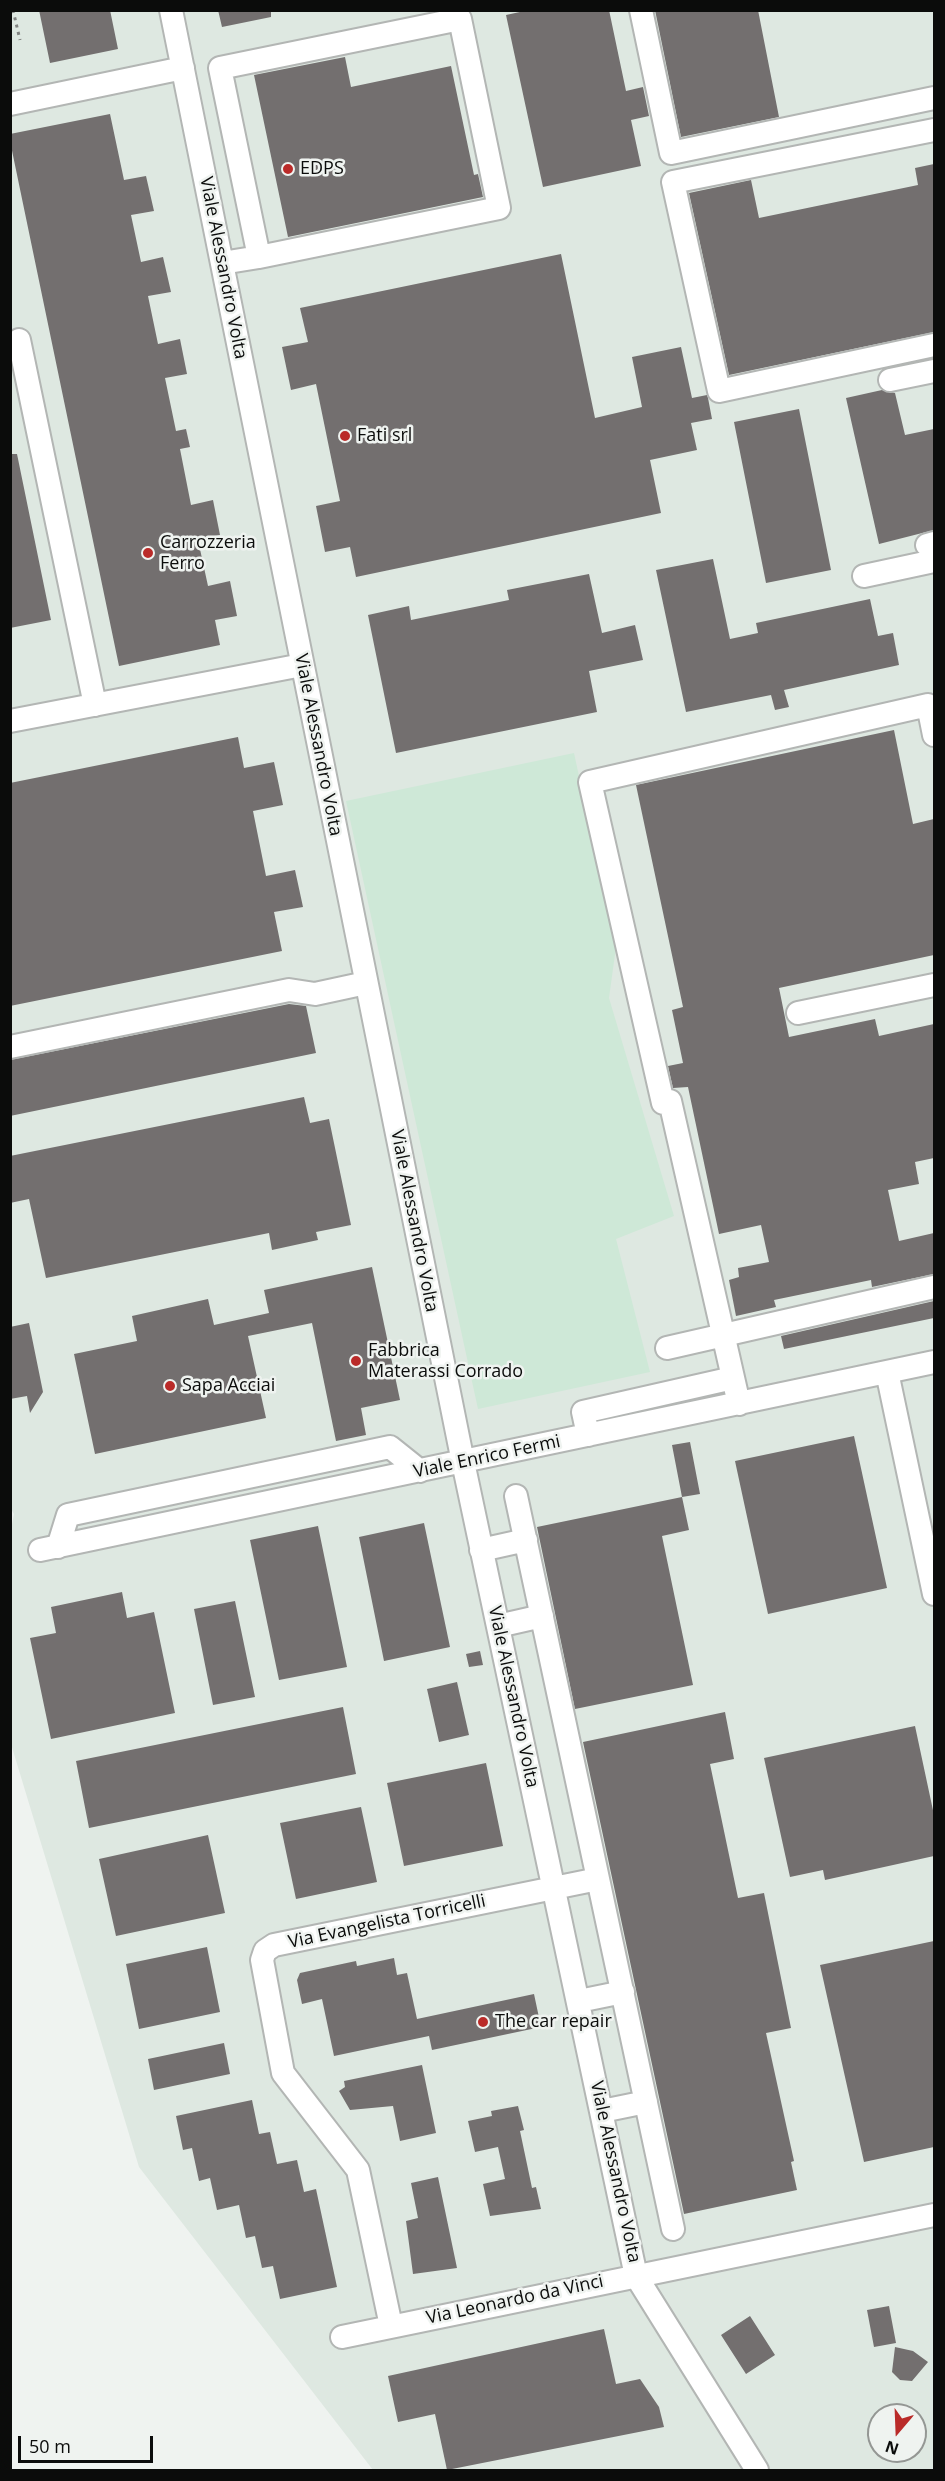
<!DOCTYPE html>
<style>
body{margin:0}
#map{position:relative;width:945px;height:2481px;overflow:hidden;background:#eff3f0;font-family:"Open Sans",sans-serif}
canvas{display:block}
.frame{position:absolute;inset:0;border:12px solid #0b0c0b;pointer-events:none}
.north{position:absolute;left:867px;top:2403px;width:60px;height:60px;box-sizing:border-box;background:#eff3f0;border:2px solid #949794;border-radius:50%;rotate:199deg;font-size:16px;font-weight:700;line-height:24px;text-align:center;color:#0b0c0b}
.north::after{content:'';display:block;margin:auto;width:21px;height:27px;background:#ba2b29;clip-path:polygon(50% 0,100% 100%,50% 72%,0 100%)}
.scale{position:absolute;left:18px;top:2436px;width:135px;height:27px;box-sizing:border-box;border:3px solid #0b0c0b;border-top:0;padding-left:8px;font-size:18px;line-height:21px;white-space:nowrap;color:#0b0c0b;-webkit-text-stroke:4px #eff3f0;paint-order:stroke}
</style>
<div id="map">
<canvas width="945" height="2481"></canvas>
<div class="frame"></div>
<div class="north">N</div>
<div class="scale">50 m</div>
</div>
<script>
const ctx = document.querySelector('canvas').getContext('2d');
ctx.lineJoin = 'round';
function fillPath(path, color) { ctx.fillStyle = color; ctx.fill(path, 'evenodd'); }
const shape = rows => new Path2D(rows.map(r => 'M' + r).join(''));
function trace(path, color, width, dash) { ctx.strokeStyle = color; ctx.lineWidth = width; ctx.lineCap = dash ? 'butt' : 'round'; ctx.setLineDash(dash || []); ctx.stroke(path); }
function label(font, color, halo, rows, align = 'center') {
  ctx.font = font + ' "Open Sans",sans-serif'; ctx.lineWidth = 5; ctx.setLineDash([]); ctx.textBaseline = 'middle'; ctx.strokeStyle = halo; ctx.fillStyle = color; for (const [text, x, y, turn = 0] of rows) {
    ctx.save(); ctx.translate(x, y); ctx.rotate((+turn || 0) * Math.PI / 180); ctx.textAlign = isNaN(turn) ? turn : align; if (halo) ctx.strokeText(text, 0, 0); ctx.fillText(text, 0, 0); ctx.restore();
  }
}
const built = shape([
 [11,11,934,11,934,2470,373,2470,139,2167,11,1744,10,1535,14,1514,11,1509],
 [879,2415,915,2415,915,2451,879,2451]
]);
const green = shape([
 [574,753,616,947,609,998,674,1216,616,1239,650,1372,478,1409,346,801]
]);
const building = shape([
 [39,10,110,10,118,49,50,63],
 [218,10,271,10,271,17,222,27],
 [529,10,609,10,626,91,643,87,649,116,631,120,641,166,543,187,506,15],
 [655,10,758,10,779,117,681,137],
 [345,57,351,87,451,66,474,175,478,174,483,197,288,237,254,75],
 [110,114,124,180,146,176,154,211,131,215,141,262,163,257,171,292,148,296,158,344,180,339,187,374,165,378,176,431,186,429,190,447,180,449,191,505,213,500,220,535,198,540,208,586,230,581,237,616,215,620,220,645,119,666,10,141,10,134],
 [934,164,934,332,729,375,689,193,751,180,759,218,918,185,915,168],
 [561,254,595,418,642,407,632,357,681,347,692,398,707,395,708,398,712,419,691,423,697,450,650,460,661,513,356,577,350,547,325,552,316,506,340,501,316,384,291,390,282,347,308,342,300,308],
 [882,390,895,393,905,435,934,429,934,530,879,544,846,398],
 [799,409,831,570,766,583,734,422],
 [10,454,17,454,51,620,10,628],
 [713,559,730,639,758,633,756,623,870,599,878,636,893,633,899,665,784,690,789,707,775,710,771,695,686,712,656,570],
 [589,574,602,633,635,625,643,660,589,671,597,712,396,753,368,615,409,606,411,620,509,600,507,590],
 [894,730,913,824,934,819,934,955,779,988,789,1037,875,1019,879,1036,934,1024,934,1158,915,1162,919,1184,888,1190,899,1241,934,1233,934,1274,872,1287,871,1280,774,1300,776,1307,736,1316,729,1280,739,1277,738,1268,769,1262,761,1225,719,1234,688,1087,673,1088,668,1066,683,1063,672,1010,683,1007,636,785],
 [238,737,244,768,274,762,283,805,253,811,266,876,295,870,303,907,274,912,282,951,10,1006,10,783],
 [289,1004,306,1006,316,1053,10,1116,10,1060],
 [304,1097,310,1123,329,1119,351,1225,316,1232,318,1240,272,1250,269,1233,46,1278,29,1199,10,1203,10,1156],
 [372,1267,400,1400,361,1408,366,1435,336,1441,312,1323,248,1336,266,1418,95,1454,74,1354,137,1341,132,1316,208,1299,214,1325,269,1313,264,1290],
 [934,1301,934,1318,784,1349,781,1336],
 [29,1323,43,1392,30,1413,27,1396,10,1399,10,1327],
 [854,1436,887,1588,768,1614,735,1461],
 [690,1442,700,1494,682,1497,672,1445],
 [682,1497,689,1530,662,1536,693,1685,575,1709,537,1527],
 [424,1523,450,1647,384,1661,359,1537],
 [318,1526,347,1667,279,1680,250,1540],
 [122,1592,127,1618,154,1612,175,1713,51,1739,30,1638,56,1633,51,1607],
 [235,1601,255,1697,213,1705,194,1609],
 [480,1651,483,1665,469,1667,466,1654],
 [457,1682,469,1735,439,1742,427,1689],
 [343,1707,356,1774,89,1828,76,1761],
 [725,1712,734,1759,710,1764,738,1898,764,1893,791,2028,766,2033,794,2161,791,2162,797,2190,684,2214,583,1742],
 [915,1726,934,1815,934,1856,825,1880,823,1870,790,1877,764,1758],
 [486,1763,503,1846,404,1866,387,1783],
 [361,1807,377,1882,296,1899,280,1823],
 [208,1835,225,1913,116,1936,99,1859],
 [934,1941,934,2147,864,2162,820,1965],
 [207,1947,220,2012,139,2029,126,1964],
 [394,1958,397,1975,407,1973,417,2019,534,1994,541,2027,432,2050,429,2036,334,2056,322,1999,302,2004,297,1980,300,1973,356,1961,357,1966],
 [224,2043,230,2074,154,2090,148,2059],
 [422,2065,436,2133,400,2141,393,2106,350,2110,339,2091,345,2087,344,2081],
 [252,2100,259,2134,270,2132,277,2164,297,2160,304,2192,316,2189,337,2287,280,2299,273,2266,262,2268,255,2236,246,2238,239,2205,217,2210,210,2178,199,2181,192,2148,183,2150,176,2116],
 [518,2106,524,2130,520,2131,532,2188,536,2187,541,2209,490,2216,483,2184,505,2179,498,2147,475,2152,468,2121,492,2116,491,2111],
 [438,2177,457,2268,413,2274,406,2221,418,2218,411,2183],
 [889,2306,896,2343,874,2347,867,2310],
 [750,2316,775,2355,746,2374,721,2335],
 [604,2329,616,2384,640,2379,659,2407,664,2427,447,2470,435,2414,398,2422,388,2376],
 [895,2347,913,2351,928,2362,912,2381,900,2380,892,2372]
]);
const path = shape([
 [13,10,20,40]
]);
const minor = shape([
 [171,10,463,1462,636,2276,757,2470],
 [641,10,671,153,934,98],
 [10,104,183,68],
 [934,130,673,182,719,391,934,345],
 [222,263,259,257,499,208,460,19,220,68,259,257],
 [19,340,95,705],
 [890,380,934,371],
 [927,545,934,543],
 [864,576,934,561],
 [10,721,302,665],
 [798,1013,934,985],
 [10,1047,289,990,315,994,366,983],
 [667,1348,934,1287],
 [887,1372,934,1594],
 [739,1404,670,1101,663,1103,590,782,928,705,934,735],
 [588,1435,583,1412,733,1378],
 [516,1496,673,2229],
 [58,1547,68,1515,390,1447,420,1471],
 [40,1550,934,1362],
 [481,1550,526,1540],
 [498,1626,542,1616],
 [579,2001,623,1992],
 [602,2111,646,2102],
 [391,2326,358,2170,283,2073,262,1960,265,1951,274,1945,598,1879],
 [342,2337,934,2215]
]);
const markers = [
 [288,169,6,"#ba2b29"],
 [345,436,6,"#ba2b29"],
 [148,553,6,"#ba2b29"],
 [356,1361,6,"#ba2b29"],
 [170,1386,6,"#ba2b29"],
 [483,2022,6,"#ba2b29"]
];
const poiNames = [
 ["EDPS",300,169],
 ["Fati srl",357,436],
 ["Carrozzeria",160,543],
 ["Ferro",160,564],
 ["Fabbrica",368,1351],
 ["Materassi Corrado",368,1372],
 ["Sapa Acciai",182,1386],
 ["The car repair",495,2022]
];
const streetNames = [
 ["Viale Alessandro Volta",223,268,79],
 ["Viale Alessandro Volta",318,745,79],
 ["Viale Alessandro Volta",414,1221,79],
 ["Viale Enrico Fermi",487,1457,-12],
 ["Viale Alessandro Volta",513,1697,78],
 ["Via Evangelista Torricelli",387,1922,-12],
 ["Viale Alessandro Volta",615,2172,78],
 ["Via Leonardo da Vinci",515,2300,-12]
];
fillPath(built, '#dee8e1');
fillPath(green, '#cee8d7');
fillPath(building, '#736f6f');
trace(minor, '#b3b6b4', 26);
trace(path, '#818381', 3, [3, 4.5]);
trace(minor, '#fff', 22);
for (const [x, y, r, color] of markers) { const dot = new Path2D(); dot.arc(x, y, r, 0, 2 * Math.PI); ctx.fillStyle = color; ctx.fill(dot); trace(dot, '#eff3f0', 2); }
label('18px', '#0b0c0b', '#eff3f0', poiNames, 'left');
label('18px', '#0b0c0b', '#eff3f0', streetNames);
</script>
